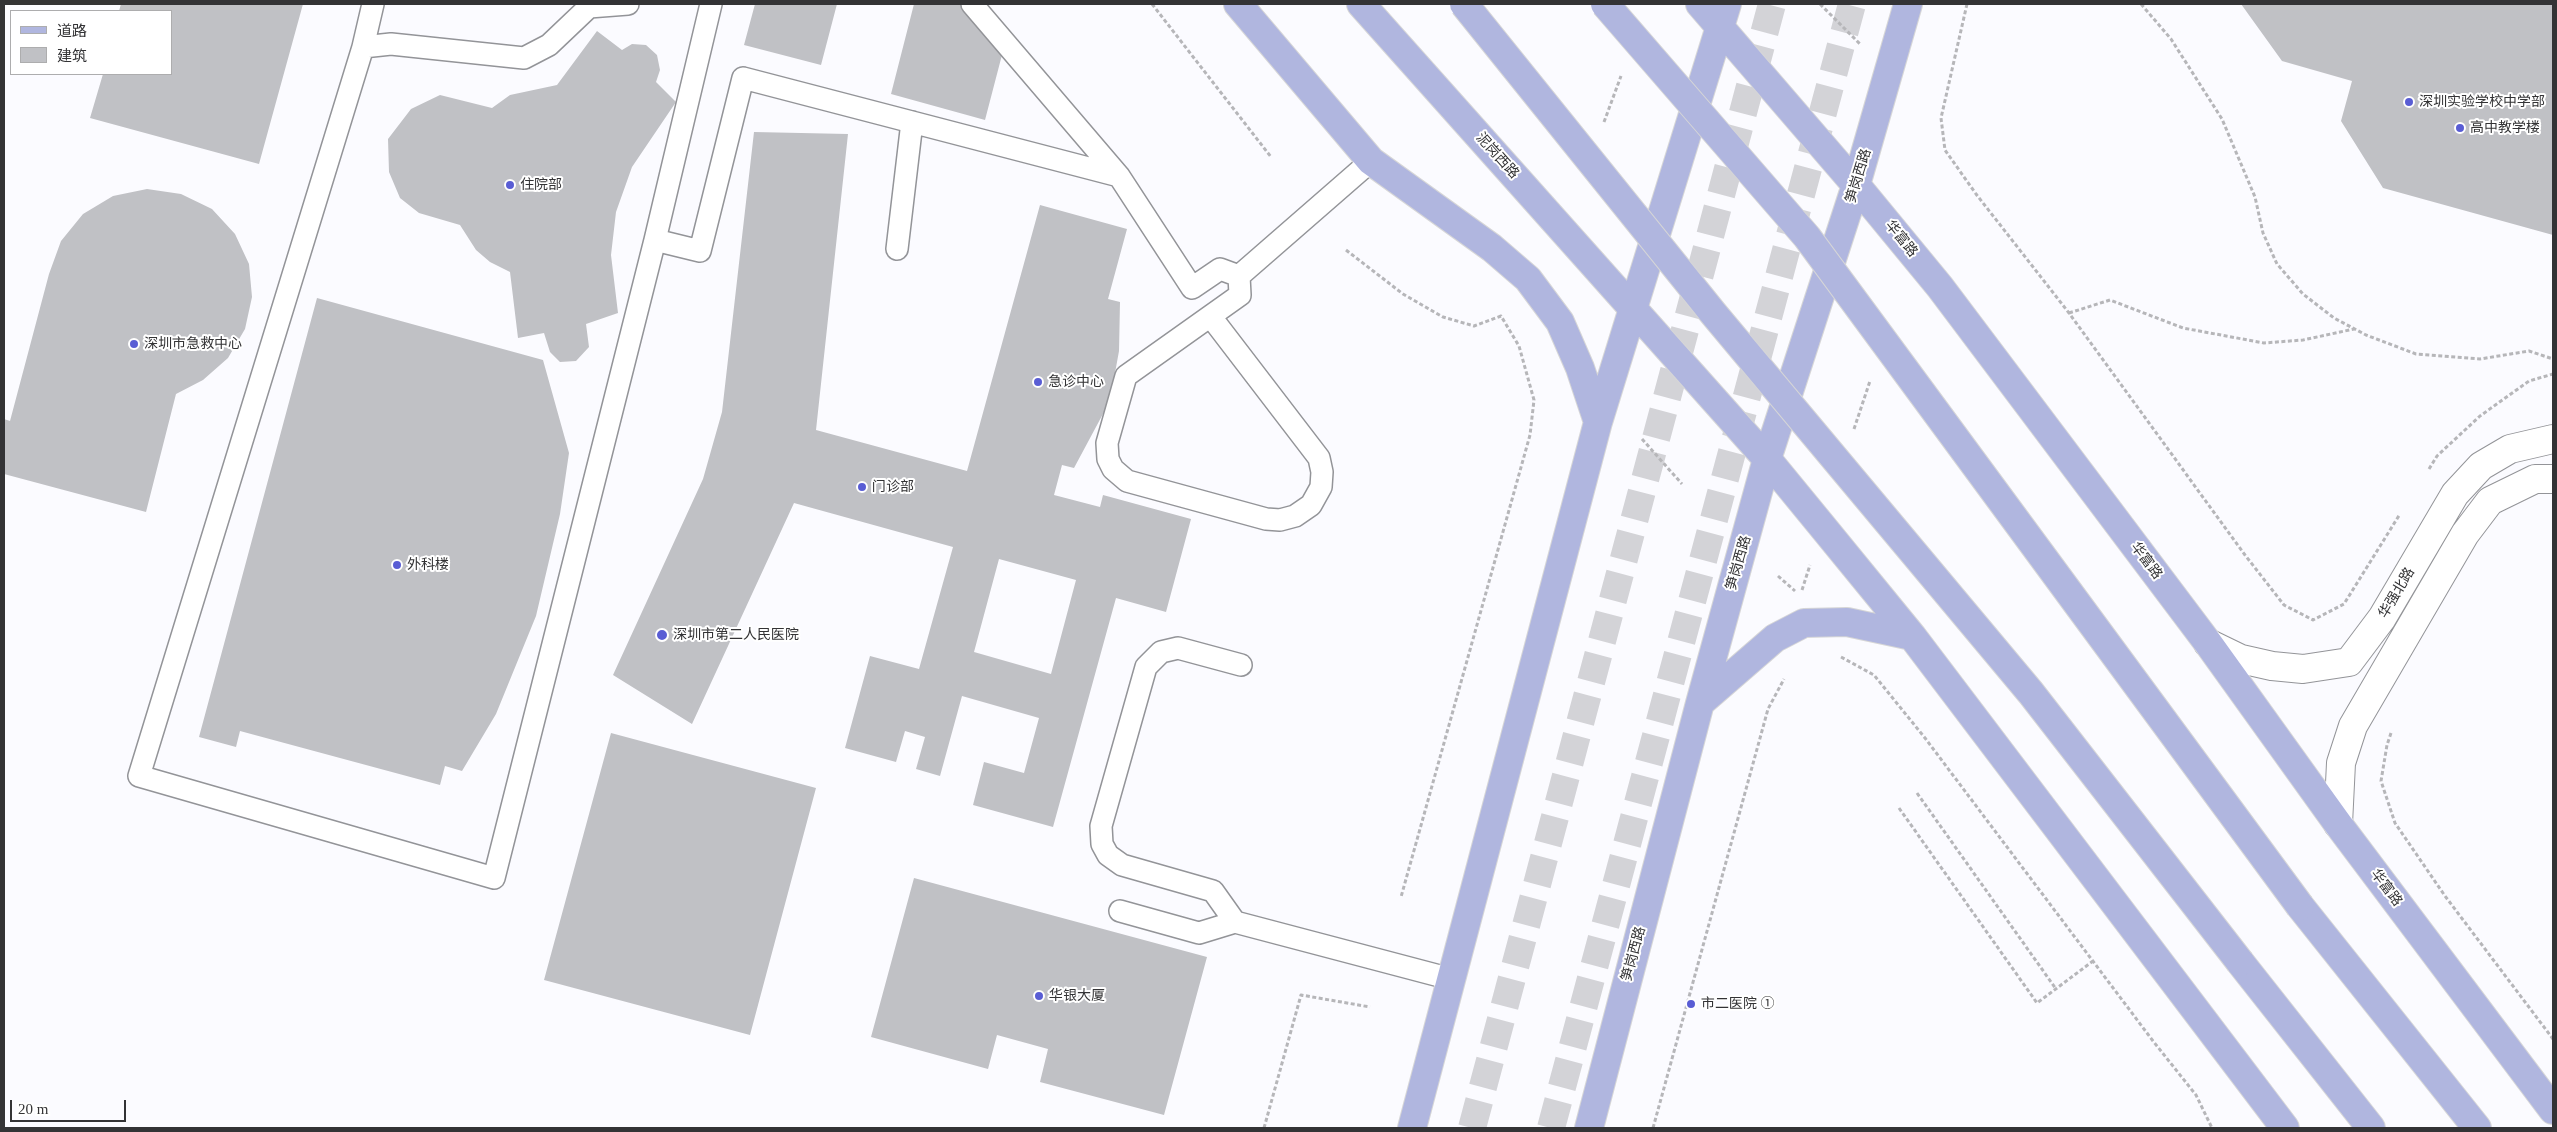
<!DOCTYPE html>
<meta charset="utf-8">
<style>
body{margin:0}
#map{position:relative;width:2557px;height:1132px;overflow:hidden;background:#fbfbff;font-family:"Times New Roman","Noto Sans SC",serif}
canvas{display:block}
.frame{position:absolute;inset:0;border:5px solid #333335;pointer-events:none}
.legend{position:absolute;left:10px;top:10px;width:162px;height:65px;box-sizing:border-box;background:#fff;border:1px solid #adadae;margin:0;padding:6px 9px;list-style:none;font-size:15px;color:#333335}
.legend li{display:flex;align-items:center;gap:10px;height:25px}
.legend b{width:25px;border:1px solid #adadae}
.scale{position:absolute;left:10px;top:1100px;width:116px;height:22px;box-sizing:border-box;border:2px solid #333335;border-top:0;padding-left:6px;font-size:15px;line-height:18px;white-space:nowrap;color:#333335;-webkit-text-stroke:4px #fff;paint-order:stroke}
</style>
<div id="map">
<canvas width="2557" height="1132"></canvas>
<div class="frame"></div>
<ul class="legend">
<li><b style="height:6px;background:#b0b6df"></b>道路</li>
<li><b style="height:14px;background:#c0c1c5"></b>建筑</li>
</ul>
<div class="scale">20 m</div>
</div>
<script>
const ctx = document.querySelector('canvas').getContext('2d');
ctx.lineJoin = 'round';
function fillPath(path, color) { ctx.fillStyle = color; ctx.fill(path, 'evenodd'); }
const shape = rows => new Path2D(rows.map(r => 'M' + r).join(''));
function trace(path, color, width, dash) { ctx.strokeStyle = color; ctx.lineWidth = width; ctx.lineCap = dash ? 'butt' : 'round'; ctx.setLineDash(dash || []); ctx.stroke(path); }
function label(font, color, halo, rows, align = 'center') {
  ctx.font = font + ' "Times New Roman","Noto Sans SC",serif'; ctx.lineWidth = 4; ctx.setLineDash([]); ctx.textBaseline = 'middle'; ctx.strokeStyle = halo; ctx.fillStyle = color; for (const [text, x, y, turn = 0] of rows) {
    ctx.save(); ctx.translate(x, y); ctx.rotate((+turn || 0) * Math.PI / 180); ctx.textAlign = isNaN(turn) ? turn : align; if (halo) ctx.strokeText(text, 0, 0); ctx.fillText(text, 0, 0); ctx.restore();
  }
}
const building = shape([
 [121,4,303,4,259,164,90,118,103,74,171,74,171,11,119,11],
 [755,4,837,4,821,65,744,45],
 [914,4,964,4,1003,51,985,120,891,94],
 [2241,4,2553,4,2553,235,2383,188,2341,121,2352,81,2282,61],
 [597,31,622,50,632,44,646,45,657,55,660,70,656,82,676,102,632,167,616,212,611,255,618,313,586,324,589,347,576,361,560,362,550,352,544,333,518,338,510,272,490,262,476,250,460,225,419,213,400,198,389,172,388,139,411,109,440,95,492,108,510,95,557,85],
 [754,132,848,134,816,430,967,471,1040,205,1127,229,1108,299,1120,302,1119,351,1113,384,1104,412,1074,468,1062,465,1054,495,1100,507,1103,495,1191,519,1166,612,1116,598,1053,827,973,805,984,762,1024,773,1039,718,962,696,940,776,916,769,925,737,905,731,896,762,845,748,870,656,919,669,953,547,794,503,692,724,613,675,703,479,722,412],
 [999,559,1076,580,1051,674,974,652],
 [147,189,181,194,212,209,235,234,249,264,252,297,245,329,228,358,203,380,176,394,146,512,4,474,4,419,10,421,49,274,61,241,83,214,113,196],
 [317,298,543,360,569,453,560,514,536,616,496,714,462,771,445,766,440,785,240,731,236,747,199,737],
 [611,733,816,788,750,1035,544,980],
 [914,878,1207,957,1164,1115,1040,1082,1048,1049,997,1035,988,1069,871,1037]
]);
const primaryTunnel = shape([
 [1472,1128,1772,4],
 [1551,1128,1852,4]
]);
const path = shape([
 [1152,4,1271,157],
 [1820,4,1860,44],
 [1967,4,1941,118,1945,150,1976,194,2069,313,2245,555,2284,605,2313,620,2344,604,2400,514],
 [2141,4,2171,39,2222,119,2255,197,2263,233,2277,264,2303,294,2334,318,2366,335,2416,354,2480,359,2529,351,2553,359],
 [1604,122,1621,76],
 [1346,250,1403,294,1443,317,1474,326,1501,316,1519,346,1534,400,1530,435,1401,897],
 [2069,313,2110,300,2183,328,2264,343,2303,340,2354,329],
 [1854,429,1870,381],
 [1642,439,1682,484],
 [2429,469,2437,456,2480,416,2529,381,2553,374],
 [1778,576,1795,591],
 [1802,590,1810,565],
 [1841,657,1874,675,1925,738,2153,1041,2196,1095,2212,1128],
 [2391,733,2387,745,2381,781,2395,823,2445,896,2553,1039],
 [1917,793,2056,989],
 [1899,808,2037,1003,2093,961],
 [1264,1128,1301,995,1370,1007],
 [1653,1128,1768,709,1784,679]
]);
const service = shape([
 [373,4,363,47,139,776,494,878,655,240,711,4],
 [972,4,1119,176,1192,288,1220,269,1239,276,1240,295,1126,376,1107,443,1108,459,1113,469,1127,481,1266,519,1280,520,1295,516,1311,505,1321,487,1322,472,1319,458,1211,317],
 [363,47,391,44,524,58,549,45,589,7,628,4],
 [655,240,700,251,743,78,1119,176],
 [897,249,912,122],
 [1239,276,1371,161],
 [1241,665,1178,648,1161,652,1146,667,1101,826,1102,844,1108,855,1122,865,1213,891,1235,922,1451,979],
 [1120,911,1199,933,1235,922]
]);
const secondary = shape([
 [2208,643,2241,659,2272,666,2303,669,2349,662,2382,618,2455,494,2481,466,2510,449,2553,439],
 [2338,824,2341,763,2353,726,2465,534,2490,501,2535,479,2553,479]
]);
const primary = shape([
 [1238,4,1371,161,1492,248,1528,279,1560,322,1580,368,1598,422],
 [1361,4,1767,459,1822,526,1912,636,2285,1128],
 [1700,4,1856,185,1940,287,2208,643,2338,824,2553,1110],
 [1700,703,1775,638,1804,623,1847,622,1912,636],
 [2300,906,2477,1128],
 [2240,962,2371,1128],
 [1412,1128,1598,422,1727,4],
 [1589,1128,1700,703,1767,459,1856,185,1908,4]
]);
const primaryBridge = shape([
 [1464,4,1713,313,2031,693,2240,962],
 [1605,4,1807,237,2300,906]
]);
const markers = [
 [2409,102,5,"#595dd4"],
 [2460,128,5,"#595dd4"],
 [510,185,5,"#595dd4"],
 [134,344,5,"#595dd4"],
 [1038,382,5,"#595dd4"],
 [862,487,5,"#595dd4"],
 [397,565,5,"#595dd4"],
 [662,635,6,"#595dd4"],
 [1039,996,5,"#595dd4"],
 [1691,1004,5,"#595dd4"]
];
const poiNames = [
 ["深圳实验学校中学部",2419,102],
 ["高中教学楼",2470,128],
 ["住院部",520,185],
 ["深圳市急救中心",144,344],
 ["急诊中心",1048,382],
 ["门诊部",872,487],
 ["外科楼",407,565],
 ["深圳市第二人民医院",673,635],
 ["华银大厦",1049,996],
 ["市二医院 ①",1701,1004]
];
const streetNames = [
 ["泥岗西路",1497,156,48],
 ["笋岗西路",1859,176,-73],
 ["华富路",1901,239,51],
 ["华富路",2146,561,53],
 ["笋岗西路",1739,563,-74],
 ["华强北路",2397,593,-59],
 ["华富路",2386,888,53],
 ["笋岗西路",1634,954,-75]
];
fillPath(building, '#c0c1c5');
trace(primaryTunnel, '#d3d3d7', 28, [28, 14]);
trace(service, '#939498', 24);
trace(secondary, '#939498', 30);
trace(primary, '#d6d6d7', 30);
trace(path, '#b6b6b9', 3, [4, 2.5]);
trace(service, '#fff', 21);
trace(secondary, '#fff', 28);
trace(primary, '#b0b6df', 28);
trace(primaryBridge, '#d6d6d7', 30, []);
trace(primaryBridge, '#b0b6df', 28);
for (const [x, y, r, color] of markers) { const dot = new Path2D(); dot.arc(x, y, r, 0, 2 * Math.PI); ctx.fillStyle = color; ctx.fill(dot); trace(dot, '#fff', 2); }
label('14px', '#333335', '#fff', poiNames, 'left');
label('14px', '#333335', '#fff', streetNames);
</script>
